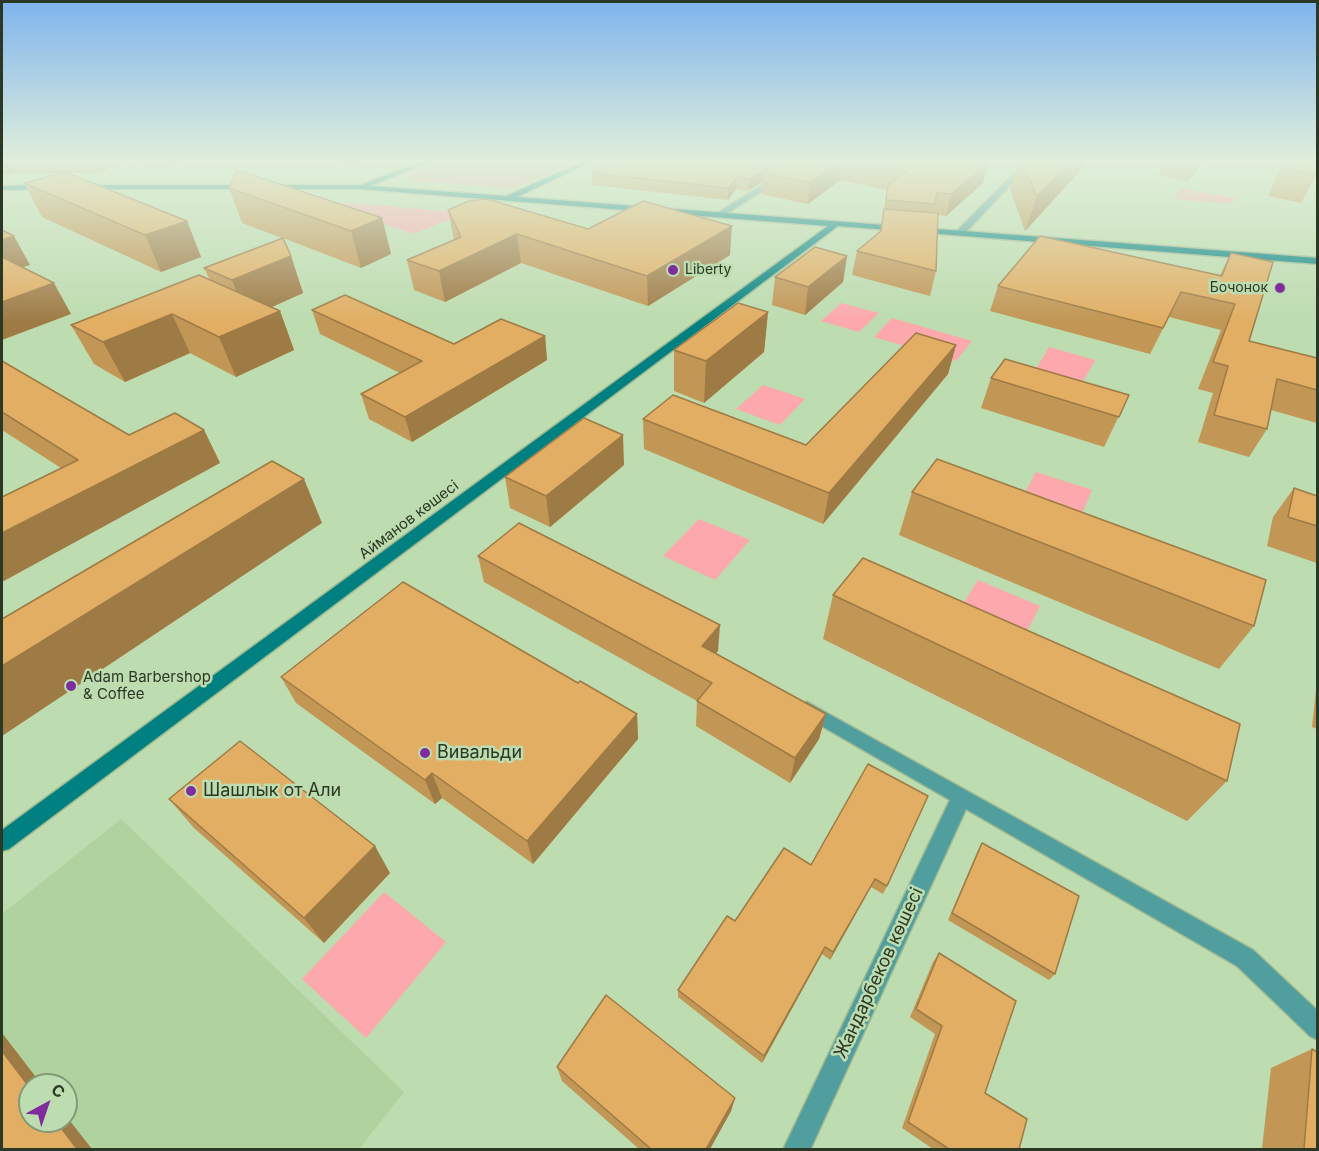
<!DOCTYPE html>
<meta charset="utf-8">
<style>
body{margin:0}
#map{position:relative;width:1319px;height:1151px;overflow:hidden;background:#bddcaf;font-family:Inter,sans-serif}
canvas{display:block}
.frame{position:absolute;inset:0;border:3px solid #2c3826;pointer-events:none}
.north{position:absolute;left:18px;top:1073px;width:60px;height:60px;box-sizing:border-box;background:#bddcaf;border:2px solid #839a78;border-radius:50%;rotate:40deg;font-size:16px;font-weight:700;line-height:24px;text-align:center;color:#2c3826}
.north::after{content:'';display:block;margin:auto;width:21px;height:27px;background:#7f2c9c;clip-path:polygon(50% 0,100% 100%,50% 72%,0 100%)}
</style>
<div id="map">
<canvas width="1319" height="1151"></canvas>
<div class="frame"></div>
<div class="north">С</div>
</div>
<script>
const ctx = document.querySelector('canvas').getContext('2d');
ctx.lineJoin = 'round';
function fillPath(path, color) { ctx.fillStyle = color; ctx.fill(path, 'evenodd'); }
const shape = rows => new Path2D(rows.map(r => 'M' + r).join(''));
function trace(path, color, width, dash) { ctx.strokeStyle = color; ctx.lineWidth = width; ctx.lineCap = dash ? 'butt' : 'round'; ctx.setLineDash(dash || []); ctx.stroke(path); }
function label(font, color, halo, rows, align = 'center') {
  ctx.font = font + ' Inter,sans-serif'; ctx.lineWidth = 5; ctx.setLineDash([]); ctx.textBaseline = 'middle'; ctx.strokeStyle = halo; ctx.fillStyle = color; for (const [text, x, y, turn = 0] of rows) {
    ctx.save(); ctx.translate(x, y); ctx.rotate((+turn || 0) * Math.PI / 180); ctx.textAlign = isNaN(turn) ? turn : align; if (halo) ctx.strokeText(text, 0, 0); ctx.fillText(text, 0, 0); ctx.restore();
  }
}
const built = shape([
 [121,819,404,1092,359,1149,2,1150,2,914],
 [30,1085,66,1085,66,1121,30,1121]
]);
const green = shape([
 [443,161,580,161,515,188,411,181,409,177,413,173],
 [1181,188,1235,198,1232,204,1174,199],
 [281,201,377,205,464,213,414,234,343,211],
 [841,303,879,313,859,332,821,321],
 [892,318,972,341,956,361,874,337],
 [1049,347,1095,360,1083,382,1036,369],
 [763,385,805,399,780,425,736,409],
 [1036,472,1092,490,1077,525,1019,504],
 [699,519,750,540,715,580,663,556],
 [978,580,1040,606,1025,635,961,607],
 [384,892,446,942,366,1038,302,979]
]);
const street = shape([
 [801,161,809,161,723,216,716,214,801,161],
 [1026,161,1033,161,963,235,957,235,957,231,1026,161],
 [807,702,1253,950,1318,1011,1318,1040,1310,1036,1237,966,966,809,810,1150,783,1150,950,800,801,714,798,709,801,704,807,702]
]);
const secondary = shape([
 [422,161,432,161,370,186,506,196,584,161,593,161,517,197,1318,258,1318,264,838,226,9,849,2,851,2,830,828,226,359,189,81,189,77,187,81,185,361,185,422,161],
 [45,185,49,187,48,189,2,190,2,186,45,185]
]);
const wall = shape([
 [2,161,131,161,106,169,101,173,67,173,187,221,201,257,161,272,42,217,24,183,63,173,17,173,7,175,2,172],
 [133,161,185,161,155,169],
 [333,161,364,161,350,166],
 [617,161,993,161,988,165,983,183,946,216,938,215,936,271,930,296,852,275,857,251,880,232,887,190,840,180,808,204,761,194,762,182,748,191,736,189,728,200,592,185,592,173],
 [1018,161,1089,161,1025,231,1010,189],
 [1164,161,1203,161,1188,181,1158,175],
 [1283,161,1317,161,1317,174,1301,203,1268,196],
 [229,188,382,218,391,254,361,268,283,238,291,256,303,293,272,307,280,311,294,350,236,377,190,353,125,382,94,364,71,325,210,280,204,268,282,238,242,223],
 [448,210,588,229,730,255,648,306,521,263,445,302,414,290,407,260,454,240],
 [1231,253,1249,341,1317,358,1317,423,1271,410,1267,429,1249,457,1198,442,1213,393,1198,389,1221,330,1169,317,1150,354,990,311,998,286,1220,275],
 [847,256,843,282,805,315,772,305,775,277],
 [312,310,454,344,545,336,547,360,412,442,369,419,361,394,400,373,320,334],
 [768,312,764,352,704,403,674,391,674,350],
 [956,345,948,374,823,524,644,449,643,419,806,445],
 [2,361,129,435,204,430,220,463,61,468,2,430],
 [991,378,1129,395,1104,447,981,408],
 [624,465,550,527,510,508,505,477],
 [1294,488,1317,496,1317,563,1267,546,1273,517],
 [912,492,1254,626,1219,669,899,535],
 [478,556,718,651,715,653,826,714,819,739,790,783,696,726,697,701,484,582],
 [833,595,1227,781,1187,821,823,639],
 [281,677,578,683,637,714,638,739,533,864,442,798,435,804,296,703],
 [1317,682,1317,729,1312,727],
 [868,764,887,886,883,894,871,887,830,960,822,954,762,1063,678,997,678,990,735,921,811,865],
 [169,799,390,873,324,943,194,828],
 [982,843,1055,974,1049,980,948,920,978,850],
 [939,953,985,1093,1019,1149,933,1149,902,1128,935,1034,910,1017,933,962],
 [1312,1049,1317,1149,1262,1149,1271,1068],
 [557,1067,735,1098,731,1111,710,1149,639,1149,562,1081]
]);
const shadedWall = shape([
 [2,161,10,161,17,173,7,175,2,164],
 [96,161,131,161,106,169,101,173],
 [152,161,185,161,155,169],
 [348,161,364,161,350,166],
 [779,161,787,161,763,173,762,182,748,191,749,179],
 [841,161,843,161,840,180,808,204,810,182],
 [975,161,993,161,988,165,983,183,946,216,951,194],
 [1071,161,1089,161,1025,231,1037,196],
 [1197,161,1203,161,1188,181],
 [737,177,736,189,728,200,728,188],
 [382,218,391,254,361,268,351,231],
 [187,221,201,257,161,272,145,235],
 [732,226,730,255,648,306,647,276],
 [517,234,521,263,445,302,439,271],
 [14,236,30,265,2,274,2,240],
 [291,256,303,293,247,318,232,280],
 [847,256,843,282,805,315,808,287],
 [54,283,71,314,2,340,2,302],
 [280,311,294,350,236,377,219,337],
 [768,312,764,352,704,403,706,361],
 [172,314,190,353,125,382,103,342],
 [545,336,547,360,412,442,405,417],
 [956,345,948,374,823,524,829,493],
 [204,430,220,463,2,582,2,533],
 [623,435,624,465,550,527,546,496],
 [304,479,322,523,2,736,2,666],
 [720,625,718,651,700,672,702,646],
 [637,714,638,739,533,864,527,841],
 [826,714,819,739,790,783,795,758],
 [432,773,442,798,435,804,425,780],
 [375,846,390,873,324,943,304,918],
 [875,879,871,887,830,960,833,952],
 [825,947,822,954,762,1063,764,1056],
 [2,1033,42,1085,30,1085,30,1088,2,1051],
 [735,1098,731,1111,710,1149,706,1149],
 [66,1116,92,1149,77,1149,56,1121,66,1121]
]);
const building = shape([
 [617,161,779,161,749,179,737,177,728,188,592,173,617,161],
 [782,161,841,161,810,182,763,173,782,161],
 [852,161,985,161,989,162,951,194,937,193,935,204,886,200,888,185,907,172,852,161],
 [1021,161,1071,161,1037,196,1021,161],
 [1286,161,1317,161,1317,174,1283,168,1286,161],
 [237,170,382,218,351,231,229,188,237,170],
 [65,172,187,221,145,235,24,183,65,172],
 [487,199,588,229,643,201,732,226,647,276,517,234,439,271,407,260,461,237,448,210,469,201,487,199],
 [884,209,938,213,936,271,857,251,881,231,884,209],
 [2,230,14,236,2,240,2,230],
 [1040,236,1222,276,1231,253,1273,262,1249,341,1317,358,1317,390,1277,379,1267,429,1214,415,1228,366,1213,362,1235,304,1181,292,1163,328,998,286,1040,236],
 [283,238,291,256,232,280,204,268,283,238],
 [815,247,847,256,808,287,775,277,815,247],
 [2,257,54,283,2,302,2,257],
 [199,275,280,311,219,337,172,314,103,342,71,325,199,275],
 [345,295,454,344,501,319,545,336,405,417,361,394,422,361,312,310,345,295],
 [738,303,768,312,706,361,674,350,738,303],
 [916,333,956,345,829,493,643,419,673,395,806,445,916,333],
 [1005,359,1129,395,1119,417,991,378,1005,359],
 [2,361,129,435,175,413,204,430,2,533,2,497,78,460,2,412,2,361],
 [584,418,623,435,546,496,505,477,584,418],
 [937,459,1266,580,1254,626,912,492,937,459],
 [272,461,304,479,2,666,2,619,272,461],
 [1294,488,1317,496,1317,526,1288,517,1294,488],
 [519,523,720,625,702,646,826,714,795,758,697,701,712,683,478,556,519,523],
 [863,558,1240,724,1227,781,833,595,863,558],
 [403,582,578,683,580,681,637,714,527,841,432,773,425,780,281,677,403,582],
 [240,741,375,846,304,918,169,799,240,741],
 [868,764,928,796,887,886,875,879,833,952,825,947,764,1056,678,990,727,916,735,921,784,848,811,865,868,764],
 [982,843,1079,896,1055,974,952,913,982,843],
 [939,953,1016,1001,985,1093,1027,1119,1019,1149,949,1149,908,1122,942,1026,916,1009,939,953],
 [606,995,735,1098,706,1149,651,1149,557,1067,606,995],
 [1312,1049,1317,1052,1317,1149,1304,1149,1312,1049],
 [2,1051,30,1088,30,1121,56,1121,77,1149,2,1149,2,1051]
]);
const markers = [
 [673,270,6,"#7f2c9c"],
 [1280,288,6,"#7f2c9c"],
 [71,686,6,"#7f2c9c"],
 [425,753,6,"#7f2c9c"],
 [191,791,6,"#7f2c9c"]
];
const farPoinames = [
 ["Liberty",685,270],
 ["Бочонок",1268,288,"right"]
];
const streetNames = [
 ["Айманов көшесі",409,520,-37]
];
const poiNames = [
 ["Adam Barbershop",83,677],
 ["& Coffee",83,694]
];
const nearPoinames = [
 ["Вивальди",437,753],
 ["Шашлык от Али",203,791]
];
const nearStreetnames = [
 ["Жандарбеков көшесі",879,973,-65]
];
fillPath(built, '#afd29e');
fillPath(green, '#fda8ad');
trace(street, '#9db891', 3);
trace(secondary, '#9db891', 3);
fillPath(street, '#509e9e');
fillPath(secondary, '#008081');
fillPath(wall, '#c29655');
fillPath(shadedWall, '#9e7a45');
fillPath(building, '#e1ae63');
trace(building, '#9e7a45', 1.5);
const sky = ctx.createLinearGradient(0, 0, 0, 322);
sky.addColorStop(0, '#7eb4ed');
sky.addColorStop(0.5, '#e1efdb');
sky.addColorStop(1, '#e1efdb00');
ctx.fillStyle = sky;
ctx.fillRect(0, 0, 1319, 322);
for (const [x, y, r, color] of markers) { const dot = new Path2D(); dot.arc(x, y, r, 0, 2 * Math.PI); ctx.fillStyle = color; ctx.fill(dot); trace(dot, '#bddcaf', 2); }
label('14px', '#2c3826', '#bddcaf', farPoinames, 'left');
label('15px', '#2c3826', '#bddcaf', streetNames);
label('15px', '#2c3826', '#bddcaf', poiNames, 'left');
label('18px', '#2c3826', '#bddcaf', nearPoinames, 'left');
label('18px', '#2c3826', '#bddcaf', nearStreetnames);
</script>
